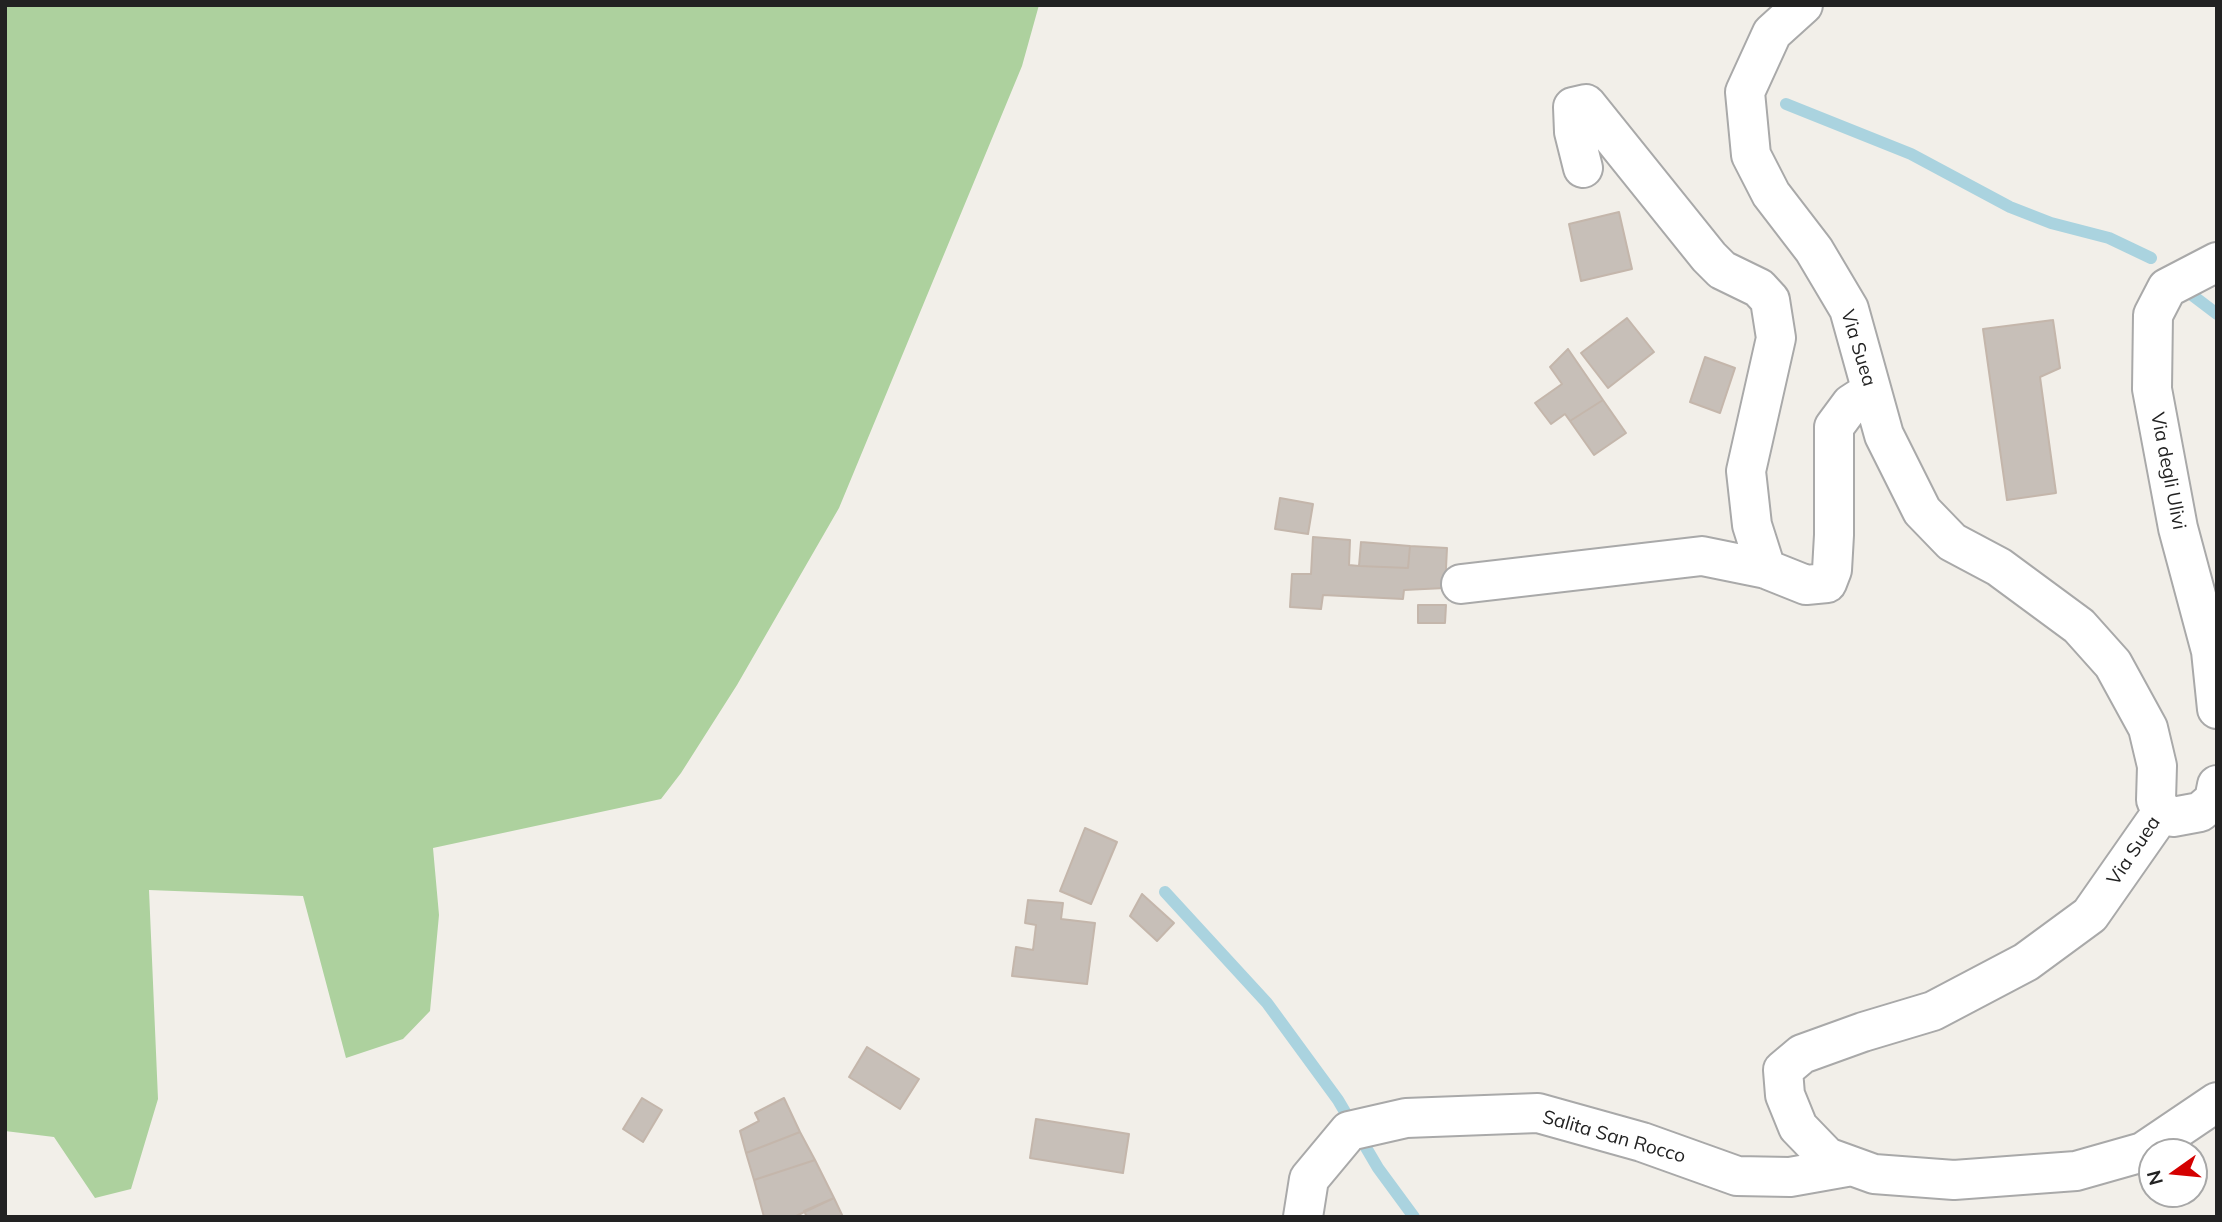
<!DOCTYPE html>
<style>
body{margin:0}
#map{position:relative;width:2222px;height:1222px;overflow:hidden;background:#f2efe9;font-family:Mulish,sans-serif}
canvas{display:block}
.frame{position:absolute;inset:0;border:7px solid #222;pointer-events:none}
.north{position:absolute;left:2138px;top:1138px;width:70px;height:70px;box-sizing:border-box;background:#fff;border:2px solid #a7a7a7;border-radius:50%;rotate:255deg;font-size:19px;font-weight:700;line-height:28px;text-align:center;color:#222}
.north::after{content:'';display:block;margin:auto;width:24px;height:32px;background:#d40000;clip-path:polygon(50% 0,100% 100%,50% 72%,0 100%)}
</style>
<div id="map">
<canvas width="2222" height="1222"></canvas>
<div class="frame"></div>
<div class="north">N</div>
</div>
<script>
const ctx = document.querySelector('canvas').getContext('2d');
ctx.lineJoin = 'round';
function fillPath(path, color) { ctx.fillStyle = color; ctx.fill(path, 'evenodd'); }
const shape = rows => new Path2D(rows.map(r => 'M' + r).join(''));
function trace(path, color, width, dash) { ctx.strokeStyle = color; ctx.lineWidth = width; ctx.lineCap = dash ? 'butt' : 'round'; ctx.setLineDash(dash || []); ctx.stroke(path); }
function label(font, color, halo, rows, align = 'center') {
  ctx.font = font + ' Mulish,sans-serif'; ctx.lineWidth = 5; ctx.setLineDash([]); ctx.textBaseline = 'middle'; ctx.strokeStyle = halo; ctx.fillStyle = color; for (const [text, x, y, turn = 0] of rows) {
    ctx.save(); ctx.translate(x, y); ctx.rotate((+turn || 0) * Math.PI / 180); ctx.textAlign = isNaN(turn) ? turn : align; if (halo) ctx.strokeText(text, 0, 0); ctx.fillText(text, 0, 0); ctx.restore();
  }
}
const forest = shape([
 [5,5,1039,5,1022,66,839,508,737,685,681,773,661,799,433,848,439,915,430,1011,403,1039,346,1058,303,896,149,890,158,1099,131,1189,95,1198,54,1137,5,1131]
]);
const stream = shape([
 [1786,104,1911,154,2010,207,2051,223,2109,238,2151,258],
 [2188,292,2217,314],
 [1165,892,1267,1003,1338,1100,1378,1168,1414,1217]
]);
const building = shape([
 [1619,212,1632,269,1581,281,1569,224,1619,212],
 [1627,318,1654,352,1608,388,1581,353,1627,318],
 [2053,320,2060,368,2040,377,2056,493,2007,500,1983,329,2053,320],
 [1568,349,1603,400,1570,421,1565,414,1551,424,1535,403,1562,384,1550,367,1568,349],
 [1705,357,1735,368,1720,413,1690,402,1705,357],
 [1603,400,1626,433,1594,455,1570,421,1603,400],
 [1280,498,1313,504,1308,534,1275,529,1280,498],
 [1313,537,1350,540,1349,565,1359,566,1408,568,1410,546,1447,548,1445,588,1404,590,1403,599,1323,595,1321,609,1290,607,1292,574,1311,574,1313,537],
 [1361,542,1410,546,1408,568,1359,566,1361,542],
 [1418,605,1446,605,1445,623,1418,623,1418,605],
 [1085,828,1117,842,1091,904,1060,891,1085,828],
 [1142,894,1174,923,1157,941,1130,916,1142,894],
 [1028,900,1063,903,1061,919,1095,923,1087,984,1012,976,1016,947,1033,950,1036,925,1025,923,1028,900],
 [867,1047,919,1079,900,1109,849,1077,867,1047],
 [642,1098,662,1110,643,1142,623,1129,642,1098],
 [784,1098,800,1132,746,1153,740,1131,759,1121,755,1113,784,1098],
 [1036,1119,1129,1134,1123,1173,1030,1158,1036,1119],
 [800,1132,815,1160,754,1180,746,1153,800,1132],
 [815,1160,834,1198,794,1217,764,1217,754,1180,815,1160],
 [834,1198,843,1217,807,1217,804,1211,834,1198]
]);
const minor = shape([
 [1803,5,1772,33,1745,92,1751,155,1771,194,1814,250,1849,309,1884,435,1922,511,1952,542,1999,567,2079,626,2113,664,2148,728,2157,766,2156,800,2162,812,2090,915,2026,962,1933,1011,1863,1032,1802,1054,1783,1070,1785,1095,1798,1127,1827,1157,1874,1174,1954,1180,2076,1171,2143,1152,2217,1102],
 [1583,168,1574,132,1573,107,1586,104,1709,257,1722,270,1759,288,1770,300,1776,338,1746,471,1752,525,1766,569],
 [2217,262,2167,288,2153,315,2152,389,2178,528,2211,651,2217,709],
 [1461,584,1702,556,1766,569,1806,585,1827,583,1832,570,1834,535,1834,427,1851,404,1871,391],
 [2162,812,2173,817,2200,812,2214,800,2217,785],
 [1303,1217,1309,1179,1349,1131,1406,1118,1538,1113,1642,1142,1737,1176,1790,1177,1852,1166]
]);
const streetNames = [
 ["Via Suea",1858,348,73],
 ["Via degli Ulivi",2168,471,79],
 ["Via Suea",2134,851,-56],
 ["Salita San Rocco",1614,1137,16]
];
fillPath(forest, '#add19e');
trace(stream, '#aad3df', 12);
fillPath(building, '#c7bfb8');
trace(building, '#c4b6ab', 2);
trace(minor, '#a9a9a9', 42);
trace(minor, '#fff', 38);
label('19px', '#222', '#fff', streetNames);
</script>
